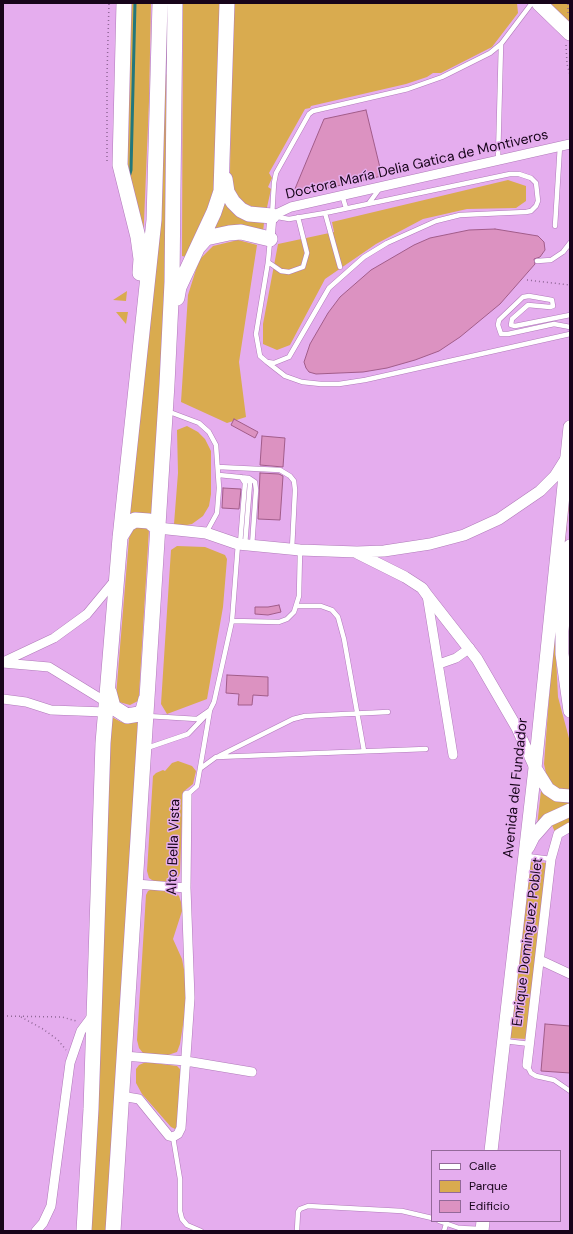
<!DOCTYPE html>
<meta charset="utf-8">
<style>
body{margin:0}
#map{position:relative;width:573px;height:1234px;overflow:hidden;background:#e5adee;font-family:"DM Sans",sans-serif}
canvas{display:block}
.frame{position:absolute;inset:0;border:4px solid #17041a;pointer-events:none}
.legend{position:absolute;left:431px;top:1150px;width:130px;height:72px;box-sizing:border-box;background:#e5adee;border:1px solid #936999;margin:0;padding:5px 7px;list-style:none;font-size:12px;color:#17041a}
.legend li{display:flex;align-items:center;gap:8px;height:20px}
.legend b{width:20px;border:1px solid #936999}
</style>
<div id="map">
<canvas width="573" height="1234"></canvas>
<div class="frame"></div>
<ul class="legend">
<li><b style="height:5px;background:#fff"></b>Calle</li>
<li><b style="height:11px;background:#d9ab4f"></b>Parque</li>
<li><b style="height:11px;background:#dc92c1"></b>Edificio</li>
</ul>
</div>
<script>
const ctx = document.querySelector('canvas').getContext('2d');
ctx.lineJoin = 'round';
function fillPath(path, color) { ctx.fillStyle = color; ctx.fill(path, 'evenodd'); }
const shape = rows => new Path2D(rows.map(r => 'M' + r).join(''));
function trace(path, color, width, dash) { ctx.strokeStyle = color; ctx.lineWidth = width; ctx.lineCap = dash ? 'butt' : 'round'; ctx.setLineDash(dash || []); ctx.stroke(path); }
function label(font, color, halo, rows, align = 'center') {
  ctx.font = font + ' "DM Sans",sans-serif'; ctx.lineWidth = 3; ctx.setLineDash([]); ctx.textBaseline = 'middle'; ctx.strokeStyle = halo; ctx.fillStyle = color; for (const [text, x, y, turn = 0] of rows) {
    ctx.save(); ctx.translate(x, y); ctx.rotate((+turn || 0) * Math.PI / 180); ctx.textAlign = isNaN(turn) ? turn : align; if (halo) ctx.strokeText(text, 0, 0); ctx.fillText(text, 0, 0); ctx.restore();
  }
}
const green = shape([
 [128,3,151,3,149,101,143,245,124,163],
 [183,3,222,3,213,201,186,257,182,256],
 [232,3,517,3,518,13,492,47,441,73,433,73,427,77,406,84,311,106,310,108,305,109,269,173,272,178,268,187,271,189,266,212,241,202,235,195,230,174],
 [545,3,570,3,570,29],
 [164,74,169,75,168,244,154,518,127,518],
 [508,180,526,186,526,201,516,208,467,209,423,219,376,244,325,279,290,345,277,350,263,344,263,324,278,244,334,232,332,222],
 [225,198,239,214,264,223,263,232,210,233],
 [238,240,257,245,239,362,246,417,227,423,181,402,188,295,199,260,213,246],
 [127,291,126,301,113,300],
 [116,312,128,312,126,324],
 [187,426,198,432,205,439,211,451,211,494,209,506,203,516,192,524,182,526,174,524,178,473,177,430],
 [570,470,570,496,555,636,558,697,570,742,570,793,555,790,547,778,544,764,552,658],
 [135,525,149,529,139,695,138,701,130,705,119,702,116,696,129,538],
 [177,546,205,547,225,555,227,559,223,607,207,699,167,714,161,704,171,550],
 [110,716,121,722,129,723,142,719,107,1231,89,1231],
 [178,761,192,766,196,771,193,784,183,792,180,873,177,879,171,883,155,882,149,878,147,871,153,776,156,773,163,770,165,771,172,763],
 [541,791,556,801,570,802,570,807,537,826],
 [570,815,570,823,566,824,555,832,550,821],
 [528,861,546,863,527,1039,508,1038],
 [152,889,169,890,175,892,179,896,181,902,182,911,173,939,182,959,187,985,186,1006,180,1044,177,1052,165,1056,143,1053,139,1048,137,1040,146,895,148,891],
 [146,1062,177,1066,182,1071,178,1127,175,1129,171,1127,142,1094,136,1083,136,1069,139,1065]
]);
const stream = shape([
 [129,177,131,170,135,3]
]);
const building = shape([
 [366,110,382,176,292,196,324,119,366,110],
 [495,229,538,236,544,242,545,250,540,257,534,259,535,264,500,304,460,337,439,351,415,360,387,368,363,372,316,374,309,372,306,368,304,362,310,344,328,313,340,297,371,270,414,245,430,238,469,230,495,229],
 [234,419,258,432,255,438,231,425,234,419],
 [262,436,285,438,283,467,260,465,262,436],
 [260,473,279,474,283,476,280,520,258,519,260,473],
 [223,488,241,489,239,509,222,508,223,488],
 [279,605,281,612,268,615,255,614,255,607,268,607,279,605],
 [227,675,268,677,268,696,253,695,252,705,238,705,239,694,226,693,227,675],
 [545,1024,570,1026,570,1073,541,1071,545,1024]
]);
const path = shape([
 [568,13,568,3],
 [566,45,567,64,570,75],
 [107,161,107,75,109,3],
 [527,280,570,285],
 [3,1016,62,1017,76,1021],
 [21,1017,43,1029,58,1040,66,1050]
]);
const service = shape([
 [498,160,501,44],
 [342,195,346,208],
 [369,203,380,188],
 [325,213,340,267],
 [555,226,560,146],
 [270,241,268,262,256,334,260,356,267,362,274,363,289,357,329,288,364,257,387,243,436,221,460,215,526,212,531,211,536,206,538,201,536,183,531,178,519,174,510,174,325,213,289,219,272,216,274,183,276,173,309,114,313,111,408,89,442,77,490,53,501,44,532,3],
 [537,261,551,260,563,252,570,243],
 [268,262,281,271,289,272,303,267,307,253,298,217],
 [570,315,515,326,511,325,512,319,528,305,550,307,553,306,552,300,529,296,523,297,499,320,498,325,501,334,508,334,554,324,570,327],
 [267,362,285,376,302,382,321,384,339,384,365,380,570,334],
 [167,411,199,423,209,432,216,445,219,488,217,513,206,533],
 [218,467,280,470,290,476,294,481,295,490,292,549],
 [219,475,249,478,255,482,256,490,252,546],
 [240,544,245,483,241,477],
 [245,545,250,483,247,478],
 [298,606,321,606,332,610,338,617,344,639,364,751],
 [232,621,279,622,287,619,294,612,299,596,300,551],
 [147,716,197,719,210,710],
 [147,748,188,734,208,713],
 [219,756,293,719,305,716,388,712],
 [201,768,216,757,426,749],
 [187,795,197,786,210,710,214,702,232,621,238,544],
 [527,856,551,859],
 [504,1041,530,1044],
 [527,1065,531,1073,536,1076,554,1080,570,1091],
 [173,1137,180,1179,180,1211,182,1219,187,1225,201,1231],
 [439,1221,459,1228,481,1229],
 [297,1231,298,1212,300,1209,308,1206,402,1211,432,1218],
 [444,1231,446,1224]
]);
const minor = shape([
 [270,239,272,216,291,207,570,144],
 [427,595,453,755],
 [3,662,54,638,87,614,116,579],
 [3,663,49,667,106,702],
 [439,664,456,658,470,648],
 [3,699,26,702,51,710,105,712],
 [136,884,186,888],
 [540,960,570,974],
 [124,1056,186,1061,252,1072],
 [527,1065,551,859,558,834,570,827],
 [121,1096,139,1099,169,1136,173,1137,178,1134,181,1128,190,998,186,888,187,795],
 [36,1231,43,1223,51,1206,70,1063,81,1031,93,1015]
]);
const tertiary = shape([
 [158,528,206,533,238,544,300,550,357,552,384,551,430,544,464,535,499,519,540,491,555,476,567,457],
 [357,553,405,577,422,588,427,595,477,659,517,728,535,768]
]);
const secondary = shape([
 [570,546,562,631,562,654,570,711],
 [535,768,548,789,557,795,570,796],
 [528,847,533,837,548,820,570,810],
 [491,1151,535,768,570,427],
 [482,1231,483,1221]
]);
const trunk = shape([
 [124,3,120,165,138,237,141,259,140,273],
 [539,3,570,33],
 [225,179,227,192,233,202,241,210,249,214,272,216],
 [198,247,206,238,229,233,241,232,270,239],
 [177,298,179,287,214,212,221,191,227,3],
 [120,537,128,524,135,520,149,521,158,528],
 [109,692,113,707,127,716,139,714,143,710,146,699],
 [84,1231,91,1109,103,743,120,538,154,220,160,3],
 [113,1231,167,384,172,282,175,3]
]);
const streetNames = [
 ["Doctora María Delia Gatica de Montiveros",417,165,-13],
 ["Avenida del Fundador",516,788,-84],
 ["Alto Bella Vista",174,847,-88],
 ["Enrique Dominguez Poblet",528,942,-83]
];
fillPath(green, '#d9ab4f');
trace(stream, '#23777c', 3);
fillPath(building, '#dc92c1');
trace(building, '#a15c89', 1);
trace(service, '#b07ab9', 5.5);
trace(minor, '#b07ab9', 10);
trace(tertiary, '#b07ab9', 12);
trace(secondary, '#b07ab9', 14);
trace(trunk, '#b07ab9', 16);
trace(path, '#906797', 1.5, [1, 3]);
trace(service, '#fff', 4.5);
trace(minor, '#fff', 9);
trace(tertiary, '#fff', 11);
trace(secondary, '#fff', 13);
trace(trunk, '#fff', 15);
label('14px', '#17041a', '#e5adee', streetNames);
</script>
